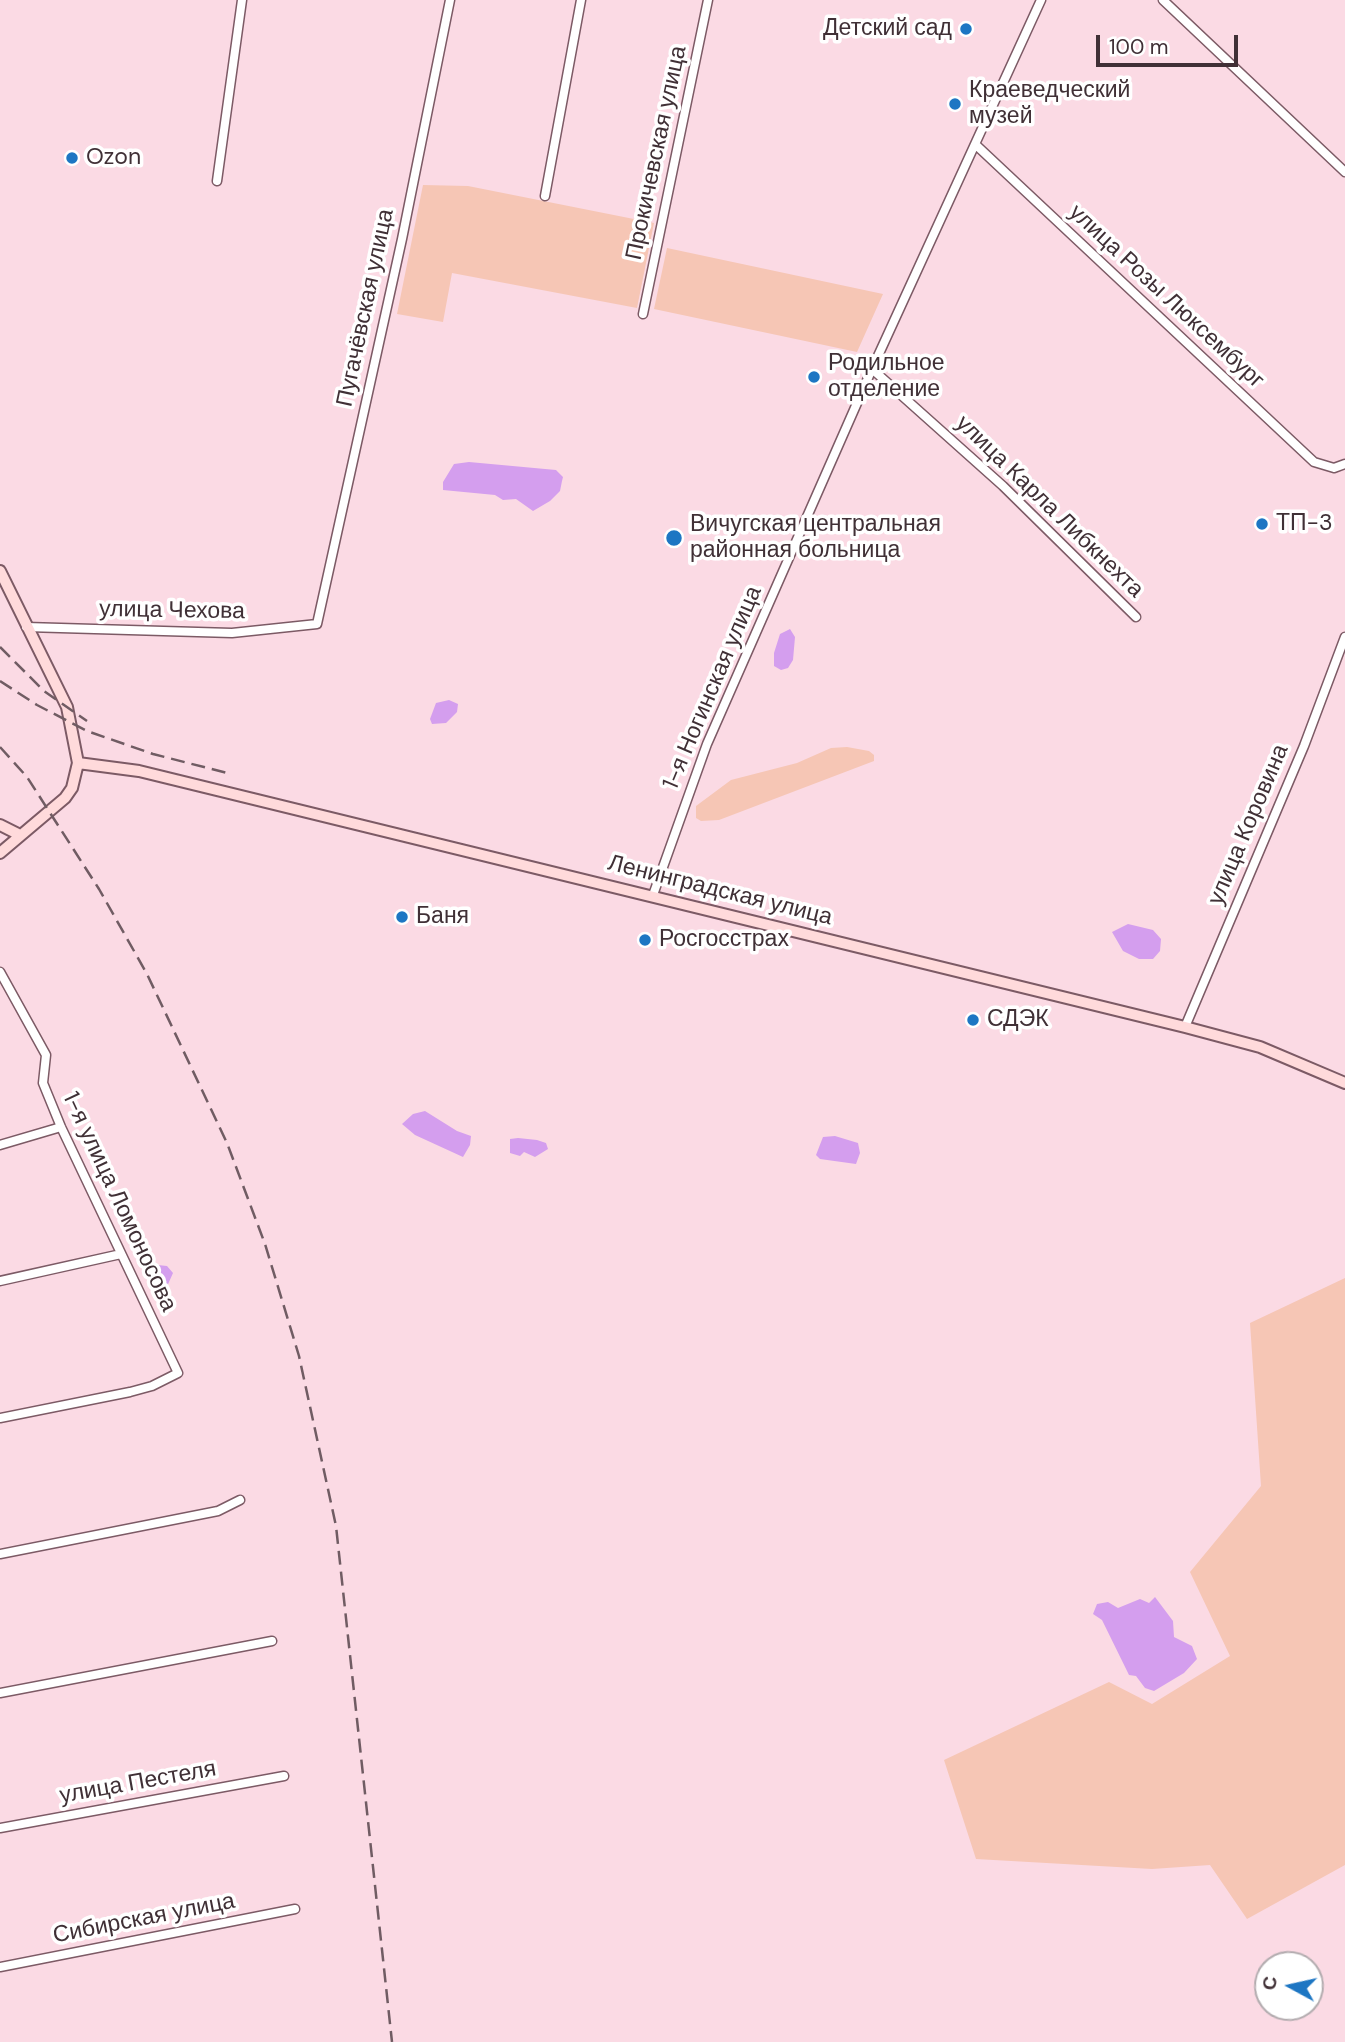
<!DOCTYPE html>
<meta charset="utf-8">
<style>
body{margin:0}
#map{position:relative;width:1345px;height:2042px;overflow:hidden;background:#fbdae4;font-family:"DM Sans",sans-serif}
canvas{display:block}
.north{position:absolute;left:1254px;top:1951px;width:70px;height:70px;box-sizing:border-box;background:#fff;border:2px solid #b3acaf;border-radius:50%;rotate:278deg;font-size:19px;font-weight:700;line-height:28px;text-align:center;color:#403036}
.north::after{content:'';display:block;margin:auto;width:24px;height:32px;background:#1d76c3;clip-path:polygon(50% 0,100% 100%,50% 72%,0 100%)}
.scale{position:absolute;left:1096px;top:35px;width:142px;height:32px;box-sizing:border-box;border:4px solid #403036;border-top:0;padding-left:9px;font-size:21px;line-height:24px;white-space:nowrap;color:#403036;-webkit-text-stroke:5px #fff;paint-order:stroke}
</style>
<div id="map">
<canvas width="1345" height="2042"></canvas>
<div class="north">С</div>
<div class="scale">100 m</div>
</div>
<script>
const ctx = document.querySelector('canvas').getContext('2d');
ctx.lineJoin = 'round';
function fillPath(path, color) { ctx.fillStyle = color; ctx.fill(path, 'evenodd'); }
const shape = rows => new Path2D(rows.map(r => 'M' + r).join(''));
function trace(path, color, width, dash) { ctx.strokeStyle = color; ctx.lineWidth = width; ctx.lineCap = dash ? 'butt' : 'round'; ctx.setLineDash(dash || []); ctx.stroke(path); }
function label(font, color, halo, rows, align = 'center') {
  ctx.font = font + ' "DM Sans",sans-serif'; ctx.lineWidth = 7; ctx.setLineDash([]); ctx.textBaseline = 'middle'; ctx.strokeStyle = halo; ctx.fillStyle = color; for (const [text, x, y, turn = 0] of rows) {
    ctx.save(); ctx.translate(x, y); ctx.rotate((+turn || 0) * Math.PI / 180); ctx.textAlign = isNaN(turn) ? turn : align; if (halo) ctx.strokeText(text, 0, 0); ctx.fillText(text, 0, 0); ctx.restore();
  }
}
const green = shape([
 [423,185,468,186,654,223,637,308,452,273,443,322,397,314],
 [667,248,883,294,857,352,654,309],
 [847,747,869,751,874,755,874,761,719,820,701,821,696,818,696,806,731,780,797,763,831,748],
 [1345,1278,1345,1865,1247,1919,1210,1865,1152,1869,976,1859,944,1760,1109,1682,1152,1704,1230,1656,1190,1572,1261,1486,1250,1323]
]);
const water = shape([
 [469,462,556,470,563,477,562,481,560,491,550,501,533,511,516,499,503,500,495,495,443,490,443,482,454,464],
 [790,629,795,637,793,660,788,668,781,670,774,666,774,653,780,634],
 [449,700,458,704,457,712,446,723,432,724,430,719,436,703],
 [1128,924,1153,930,1161,939,1160,951,1153,959,1139,959,1123,951,1112,932],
 [425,1111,457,1131,471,1136,470,1145,463,1157,415,1135,402,1124,413,1114],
 [835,1136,858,1143,860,1153,856,1164,820,1159,816,1155,823,1137],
 [518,1138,537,1140,546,1143,548,1149,535,1157,524,1152,520,1156,510,1153,510,1139],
 [148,1264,167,1266,173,1273,165,1291,159,1294,151,1283,145,1272],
 [1155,1597,1173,1621,1174,1637,1192,1646,1197,1659,1184,1673,1154,1691,1145,1688,1136,1676,1129,1675,1102,1620,1093,1614,1097,1604,1108,1602,1118,1608,1140,1599,1149,1603]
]);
const street = shape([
 [1163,0,1345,172],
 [976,145,1314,462,1334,468,1345,464],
 [217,181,242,0],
 [545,196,581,0],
 [643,314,708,0],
 [872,369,1003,486,1136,617],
 [26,627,232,633,317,624,402,239,450,0],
 [653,895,707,744,872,369,1041,0],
 [0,972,46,1055,43,1083,61,1127,178,1373,152,1386,130,1392,0,1418],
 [1185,1027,1304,746,1345,637],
 [0,1145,61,1127],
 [0,1281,121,1254],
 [0,1554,218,1511,240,1500],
 [0,1693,272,1641],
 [0,1828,284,1776],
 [0,1967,295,1909]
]);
const secondary = shape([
 [0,571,67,707,78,763,72,788,65,798,0,853],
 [78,763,139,771,1185,1027,1260,1047,1345,1083],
 [0,825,20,835]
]);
const rail = shape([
 [0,647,44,691,87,721],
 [0,681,37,705,87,731,153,754,231,774],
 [0,747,27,777,99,889,147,974,227,1143,265,1244,299,1356,336,1526,392,2042]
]);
const markers = [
 [966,29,7,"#1d76c3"],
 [955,104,7,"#1d76c3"],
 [72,158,7,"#1d76c3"],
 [814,377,7,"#1d76c3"],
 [1262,524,7,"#1d76c3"],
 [674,538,9,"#1d76c3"],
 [402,917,7,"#1d76c3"],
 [645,940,7,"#1d76c3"],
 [973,1020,7,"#1d76c3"]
];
const poiNames = [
 ["Детский сад",952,29,"right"],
 ["Краеведческий",969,91],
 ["музей",969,117],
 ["Ozon",86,158],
 ["Родильное",828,364],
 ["отделение",828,390],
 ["ТП-3",1276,524],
 ["Вичугская центральная",690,525],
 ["районная больница",690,551],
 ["Баня",416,917],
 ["Росгосстрах",659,940],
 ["СДЭК",987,1020]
];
const streetNames = [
 ["Прокичевская улица",657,153,-78],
 ["улица Розы Люксембург",1166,297,43],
 ["Пугачёвская улица",366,308,-78],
 ["улица Карла Либкнехта",1049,507,44],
 ["улица Чехова",172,611,1],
 ["1-я Ногинская улица",713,688,-67],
 ["улица Коровина",1249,825,-67],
 ["Ленинградская улица",720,891,14],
 ["1-я улица Ломоносова",119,1202,65],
 ["улица Пестеля",138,1783,-10],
 ["Сибирская улица",144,1919,-11]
];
fillPath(green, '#f6c6b5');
fillPath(water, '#d49eee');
trace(street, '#7c5a65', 11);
trace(secondary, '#7c5a65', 14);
trace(street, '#fff', 8);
trace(secondary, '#ffdadb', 10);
trace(rail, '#705c63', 2.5, [14, 7]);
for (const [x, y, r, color] of markers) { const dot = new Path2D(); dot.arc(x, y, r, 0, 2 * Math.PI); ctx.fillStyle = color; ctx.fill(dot); trace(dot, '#fff', 2.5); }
label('23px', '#403036', '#fff', poiNames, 'left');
label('23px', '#403036', '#fff', streetNames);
</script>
